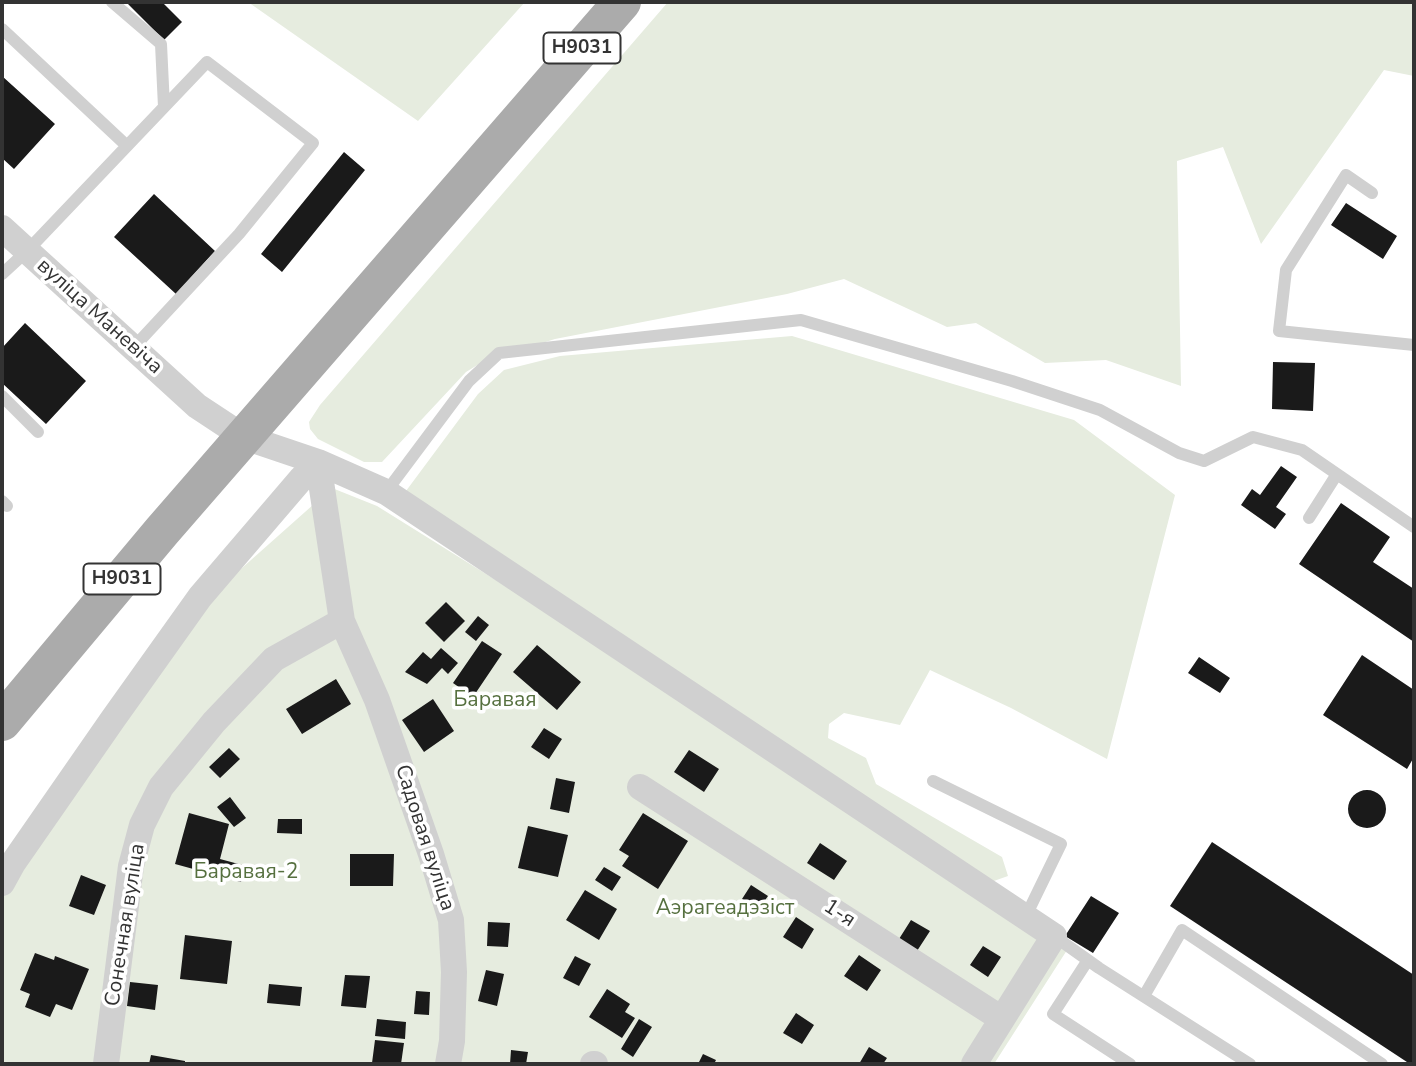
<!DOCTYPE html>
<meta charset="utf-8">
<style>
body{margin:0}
#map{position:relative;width:1416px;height:1066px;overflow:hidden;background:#fff;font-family:"Nunito Sans",sans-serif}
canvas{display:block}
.frame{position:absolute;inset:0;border:4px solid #333;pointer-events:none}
</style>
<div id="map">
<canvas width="1416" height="1066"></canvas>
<div class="frame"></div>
</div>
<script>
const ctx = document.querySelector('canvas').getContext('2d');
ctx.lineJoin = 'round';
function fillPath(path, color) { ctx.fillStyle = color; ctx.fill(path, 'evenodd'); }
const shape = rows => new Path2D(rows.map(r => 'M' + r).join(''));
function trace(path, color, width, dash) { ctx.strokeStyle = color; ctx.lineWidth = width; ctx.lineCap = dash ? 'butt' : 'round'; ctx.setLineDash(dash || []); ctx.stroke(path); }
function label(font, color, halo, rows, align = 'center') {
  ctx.font = font + ' "Nunito Sans",sans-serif'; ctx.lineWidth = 7; ctx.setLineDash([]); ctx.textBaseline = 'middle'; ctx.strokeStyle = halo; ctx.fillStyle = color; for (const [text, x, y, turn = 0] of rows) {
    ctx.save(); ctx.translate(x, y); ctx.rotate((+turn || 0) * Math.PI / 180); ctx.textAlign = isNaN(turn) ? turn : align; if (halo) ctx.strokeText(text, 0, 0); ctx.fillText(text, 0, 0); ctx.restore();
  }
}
const green = shape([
 [248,2,525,2,418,121],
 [668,2,1414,2,1414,76,1384,70,1261,244,1223,147,1177,161,1181,386,1106,360,1045,363,976,323,947,327,844,279,787,294,555,339,484,361,466,372,382,462,364,462,318,439,310,429,309,422,320,405],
 [792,336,1074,420,1175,495,1107,759,1011,708,930,670,900,725,844,713,829,724,828,738,866,758,876,784,1002,857,1008,876,991,882,1069,947,994,1064,2,1064,2,897,20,864,206,600,332,488,377,506,600,645,406,491,478,394,504,370,560,356]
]);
const building = shape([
 [126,2,162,2,182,22,164,40],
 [2,76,55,124,14,169,2,158],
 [344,152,365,170,282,272,261,254],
 [154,194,215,251,176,294,114,237],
 [1346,203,1397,236,1383,259,1331,225],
 [25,323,86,381,46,424,2,383,2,348],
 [1273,362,1315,363,1313,411,1272,409],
 [1281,466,1297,477,1276,507,1286,514,1275,529,1241,505,1252,489,1260,495],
 [1341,503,1390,537,1373,562,1414,589,1414,642,1299,564],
 [446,602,465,621,444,642,425,623],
 [478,616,489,625,476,641,465,632],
 [482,641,502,654,473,697,453,683],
 [537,645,581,682,557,710,513,672],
 [441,648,458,663,448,674,442,668,427,684,405,672,423,652,431,659],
 [1362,655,1414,690,1414,757,1407,769,1323,715],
 [1199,657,1230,678,1220,693,1188,673],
 [336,679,351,704,302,734,286,709],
 [433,699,454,731,424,752,402,720],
 [544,728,562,739,549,759,531,747],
 [229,748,240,759,220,778,209,767],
 [689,750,719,769,704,792,674,772],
 [556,778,575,782,569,813,550,809],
 '1348 809a19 19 0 1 1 38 0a19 19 0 1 1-38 0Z',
 [230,797,246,818,234,827,217,807],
 [189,813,229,824,220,859,246,866,241,882,175,864],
 [643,813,688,841,658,889,622,866,629,856,619,850],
 [278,819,302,819,302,834,277,833],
 [528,826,568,835,558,877,518,868],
 [1212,842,1414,975,1414,1064,1410,1064,1170,906],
 [820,843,847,861,834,880,807,863],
 [350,854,394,854,393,886,350,886],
 [604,867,621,877,612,891,595,880],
 [81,875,106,885,94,915,69,906],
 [751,885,768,896,759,909,742,899],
 [585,890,617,909,599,940,566,920],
 [1091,896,1119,913,1093,953,1065,936],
 [796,917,814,929,802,949,783,937],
 [911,920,930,931,917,951,899,939],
 [488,922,510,923,508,947,487,946],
 [185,935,232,941,227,984,180,979],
 [983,946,1001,957,988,977,970,965],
 [35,953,54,960,55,956,89,969,72,1010,56,1004,50,1017,25,1007,30,994,20,990],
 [859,955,881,970,867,991,844,976],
 [575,956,591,964,579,986,563,978],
 [486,970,504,974,497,1006,478,1001],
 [345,975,370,976,366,1008,341,1006],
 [130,982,158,985,155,1010,127,1006],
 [269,984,302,987,300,1006,267,1003],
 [607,989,630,1004,625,1012,635,1018,622,1038,589,1017],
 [416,991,430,992,429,1015,414,1014],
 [796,1013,814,1025,802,1044,783,1033],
 [377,1019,406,1022,405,1039,375,1036],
 [639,1019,652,1027,633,1057,621,1049],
 [375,1040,404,1043,401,1064,372,1063],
 [869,1047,887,1058,883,1064,859,1064],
 [511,1050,528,1052,526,1064,510,1064],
 [703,1054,716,1060,714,1064,698,1064],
 [151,1055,185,1061,185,1064,149,1064]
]);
const lane = shape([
 [112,2,161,44,164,107],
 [2,29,127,146],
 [1372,193,1346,175,1286,270,1279,331,1414,345],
 [2,274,27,251,207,62,313,143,239,234,133,348],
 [2,396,38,432],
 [386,492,469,381,499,353,801,320,1012,381,1100,410,1179,453,1204,461,1253,437,1302,450,1414,527],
 [2,501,7,506],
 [1309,518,1337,474],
 [933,781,1061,844,1025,918],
 [1054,936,1099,968,1250,1064],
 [1088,960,1053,1014,1130,1064],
 [1144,996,1182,930,1382,1064]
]);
const street = shape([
 [2,228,197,406,244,437,318,462,386,492,1054,936,974,1064],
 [318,462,342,621,377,700,431,854,451,920,454,972,452,1041,448,1064],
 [640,787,1002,1019],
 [2,883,13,863,113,719,200,597,301,479,318,462],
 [106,1064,131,866,142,825,161,787,214,722,274,659,342,621],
 [593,1064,595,1064]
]);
const primary = shape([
 [2,722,162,531,622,2]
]);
const shields = [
 [582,48,77],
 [122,579,77]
];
const shieldNames = [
 ["Н9031",582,48],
 ["Н9031",122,579]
];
const streetNames = [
 ["вуліца Маневіча",99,317,42],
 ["Садовая вуліца",424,838,72],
 ["1-я",839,914,33],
 ["Сонечная вуліца",126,925,-81]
];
const parkNames = [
 ["Баравая",495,701],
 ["Баравая-2",246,873],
 ["Аэрагеадэзіст",725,909]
];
fillPath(green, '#e6ecdf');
fillPath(building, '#1a1a1a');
trace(lane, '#d0d0d0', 12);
trace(street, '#d0d0d0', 26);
trace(primary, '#ababab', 38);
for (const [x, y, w] of shields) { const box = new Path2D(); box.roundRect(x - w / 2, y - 15.5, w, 31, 5); ctx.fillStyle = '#fff'; ctx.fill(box); trace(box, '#333', 2); }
label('bold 19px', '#333', null, shieldNames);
label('21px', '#333', '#fff', streetNames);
label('21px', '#56703f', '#fff', parkNames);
</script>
